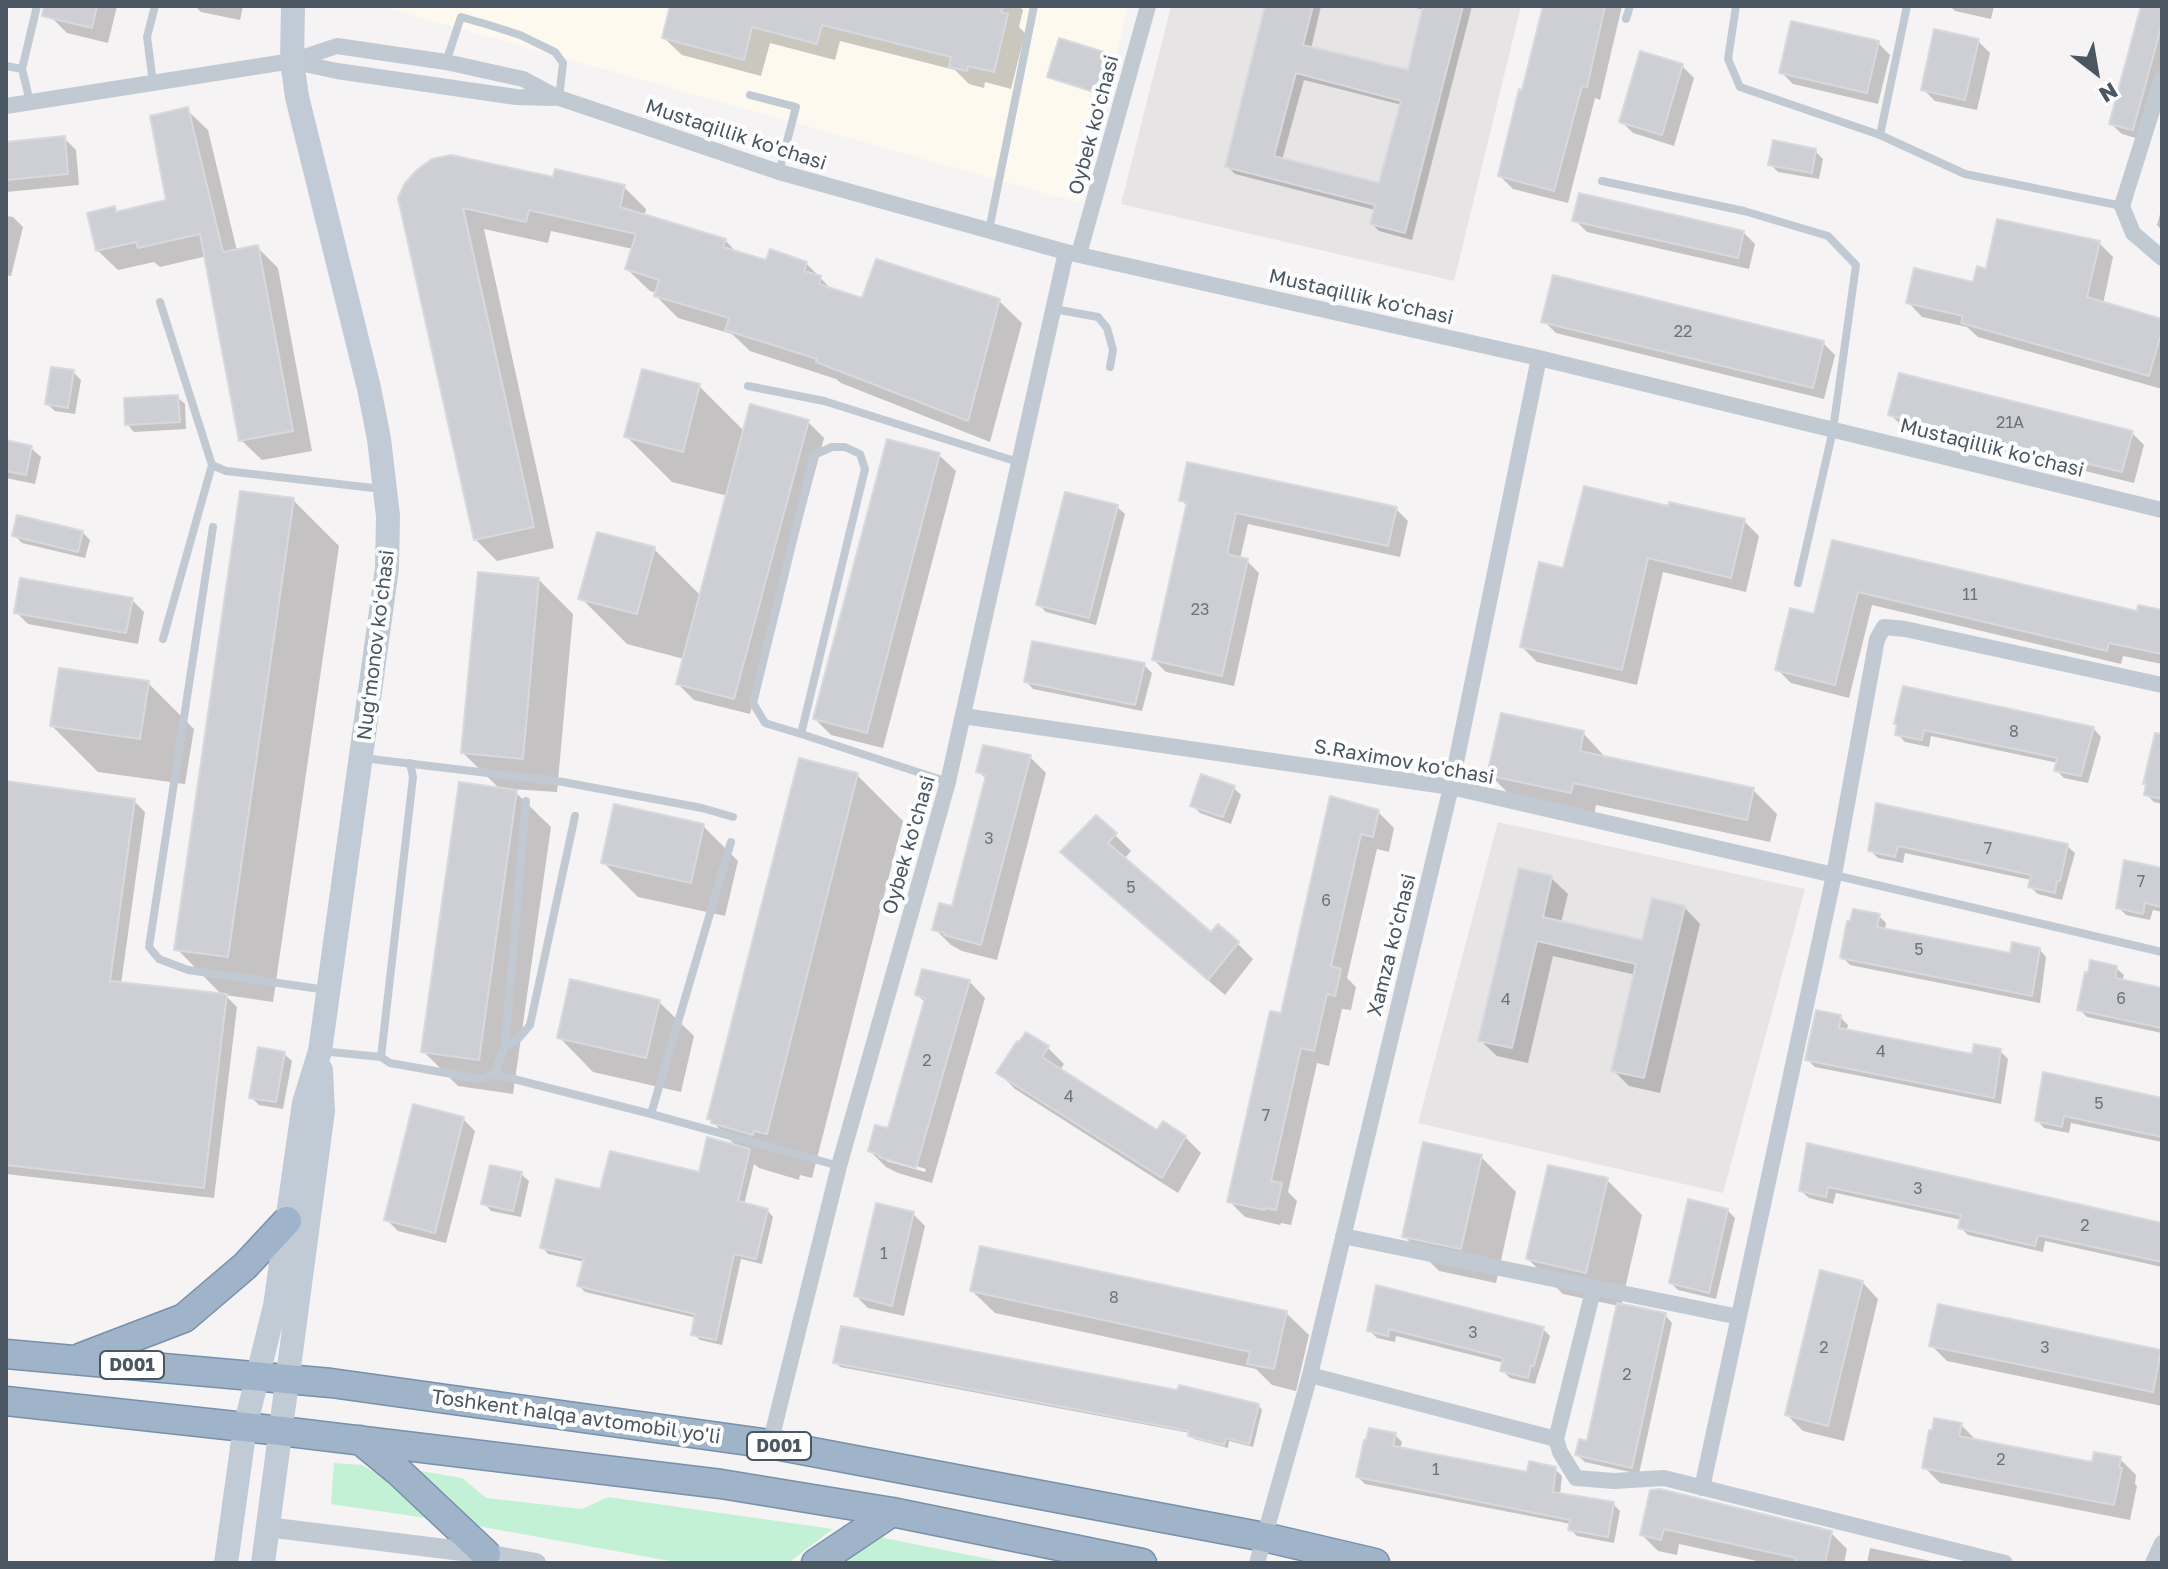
<!DOCTYPE html>
<meta charset="utf-8">
<style>
body{margin:0}
#map{position:relative;width:2168px;height:1569px;overflow:hidden;background:#f5f3f3;font-family:"Golos Text",sans-serif}
canvas{display:block}
.frame{position:absolute;inset:0;border:8px solid #4a5661;pointer-events:none}
.north{position:absolute;left:2056px;top:32px;width:80px;height:80px;-webkit-text-stroke:6px #fff;paint-order:stroke;rotate:149deg;font-size:22px;font-weight:700;line-height:32px;text-align:center;color:#4a5661}
.north::after{content:'';display:block;margin:auto;width:28px;height:36px;background:#4a5661;clip-path:polygon(50% 0,100% 100%,50% 72%,0 100%)}
</style>
<div id="map">
<canvas width="2168" height="1569"></canvas>
<div class="frame"></div>
<div class="north">N</div>
</div>
<script>
const ctx = document.querySelector('canvas').getContext('2d');
ctx.lineJoin = 'round';
function fillPath(path, color) { ctx.fillStyle = color; ctx.fill(path, 'evenodd'); }
const shape = rows => new Path2D(rows.map(r => 'M' + r).join(''));
function trace(path, color, width, dash) { ctx.strokeStyle = color; ctx.lineWidth = width; ctx.lineCap = dash ? 'butt' : 'round'; ctx.setLineDash(dash || []); ctx.stroke(path); }
function label(font, color, halo, rows, align = 'center') {
  ctx.font = font + ' "Golos Text",sans-serif'; ctx.lineWidth = 8; ctx.setLineDash([]); ctx.textBaseline = 'middle'; ctx.strokeStyle = halo; ctx.fillStyle = color; for (const [text, x, y, turn = 0] of rows) {
    ctx.save(); ctx.translate(x, y); ctx.rotate((+turn || 0) * Math.PI / 180); ctx.textAlign = isNaN(turn) ? turn : align; if (halo) ctx.strokeText(text, 0, 0); ctx.fillText(text, 0, 0); ctx.restore();
  }
}
const commercial = shape([
 [379,6,1128,6,1080,203]
]);
const education = shape([
 [1171,6,1521,6,1454,281,1121,204],
 [1498,822,1805,889,1723,1193,1418,1123]
]);
const green = shape([
 [334,1463,362,1465,391,1482,433,1519,331,1504],
 [421,1471,462,1478,486,1498,582,1509,608,1497,833,1529,788,1563,681,1563,467,1524],
 [874,1536,1009,1563,833,1563]
]);
const shadow = shape([
 [54,6,117,6,108,43,67,33,51,17],
 [195,6,243,6,240,20,201,12],
 [664,6,1019,6,1023,10,1019,27,1025,33,1011,89,985,82,984,88,969,84,955,70,840,41,835,60,770,43,761,76,682,55,664,38,672,8],
 [1267,6,1321,6,1311,49,1409,72,1424,10,1408,6,1472,6,1412,240,1379,231,1372,224,1375,210,1235,174,1227,166],
 [1304,80,1402,105,1381,185,1282,160],
 [1545,6,1622,6,1600,100,1595,98,1568,203,1513,189,1500,176],
 [1950,6,1994,6,1991,19,1955,11],
 [2143,6,2162,6,2162,71,2143,140,2122,134,2111,124],
 [1978,41,1990,53,1977,110,1935,101,1923,89],
 [1878,43,1890,55,1878,104,1793,84,1781,72],
 [1109,56,1112,59,1101,95,1049,76],
 [1682,66,1694,78,1674,146,1633,133,1621,121],
 [187,110,208,130,237,251,257,247,278,268,312,451,262,460,241,440,207,256,160,267,154,262,118,270,97,250,114,209,118,213,169,202],
 [64,138,76,150,79,185,6,192,6,144],
 [1815,151,1823,159,1819,179,1778,172,1770,164],
 [555,180,624,187,646,209,644,217,725,240,738,254,768,263,806,263,833,291,863,301,999,301,1022,323,990,442,841,383,836,379,750,351,732,334,678,318,656,296,657,293,650,291,627,269,633,249,551,231,548,243,484,229,554,548,497,561,475,539,400,199],
 [2162,207,2162,230,2157,225],
 [6,216,13,217,23,227,11,276,6,275],
 [1575,220,1743,232,1755,244,1749,269,1587,232],
 [2099,243,2113,257,2103,304,2162,321,2162,389,1978,337,1967,327,1922,317,1908,302,1974,284,1988,271],
 [1544,321,1823,343,1835,355,1824,399,1556,333],
 [73,372,81,380,75,414,55,411,47,404],
 [699,386,745,432,808,422,824,438,750,714,694,700,678,684,684,659,627,644,581,598,654,549,701,596,728,496,672,482,626,436],
 [177,397,185,404,186,429,134,432,127,424],
 [1890,414,2132,433,2144,445,2134,483,1902,426],
 [6,442,31,448,41,457,35,484,6,478],
 [939,455,956,471,883,748,831,735,815,719],
 [293,500,339,546,273,1002,225,995,237,1007,214,1198,6,1174,6,783,134,801,145,812,121,984,223,996,177,949],
 [1181,500,1396,509,1408,521,1400,557,1248,524,1240,559,1247,561,1259,573,1234,686,1166,672,1154,660,1188,507],
 [1117,507,1125,514,1096,625,1046,612,1038,604],
 [1670,509,1744,521,1759,536,1746,592,1663,572,1637,685,1537,662,1522,647,1565,570],
 [82,532,90,540,85,558,22,543,14,535],
 [1834,542,2138,614,2162,612,2162,664,2123,656,2121,664,1872,605,1849,698,1791,683,1777,669,1816,616],
 [538,579,573,614,557,792,512,789,551,827,513,1094,458,1086,423,1051,501,790,463,753],
 [132,600,144,612,138,644,28,624,16,612],
 [1144,665,1152,673,1142,711,1033,689,1026,681],
 [148,683,194,729,185,784,98,772,52,726],
 [1904,689,2094,729,2101,737,2088,783,2064,778,2056,770,2058,763,1931,736,1929,747,1905,742,1897,734],
 [1583,733,1607,759,1753,790,1777,814,1770,842,1596,805,1594,816,1513,798,1489,774],
 [2162,751,2162,804,2154,802,2146,794],
 [1030,757,1046,773,997,960,962,951,951,945,935,929,953,909,987,780,978,771],
 [857,775,903,821,812,1178,800,1175,799,1180,759,1168,754,1164,744,1205,767,1210,773,1217,762,1264,741,1259,722,1345,700,1340,693,1334,697,1318,585,1292,579,1286,585,1262,548,1254,542,1247,602,1191,701,1175,737,1147,709,1118],
 [1234,788,1241,795,1231,824,1200,813,1192,805],
 [1332,799,1378,812,1394,828,1389,852,1377,849,1347,978,1356,987,1351,1010,1342,1009,1329,1066,1317,1063,1288,1192,1297,1201,1291,1225,1281,1223,1280,1225,1245,1217,1229,1201,1282,1015],
 [1878,805,2067,846,2075,853,2062,900,2038,894,2030,887,2031,880,1905,853,1903,863,1878,858,1871,851],
 [703,826,738,861,725,916,638,897,603,862],
 [1115,835,1131,851,1124,859,1211,935,1237,943,1253,959,1225,995,1079,868],
 [2162,870,2162,912,2153,910,2150,920,2126,915,2118,907],
 [1551,878,1568,894,1561,923,1643,942,1684,907,1700,924,1660,1093,1629,1086,1613,1070,1636,975,1553,956,1528,1063,1497,1056,1480,1040],
 [1879,916,1886,923,1885,930,2012,955,2039,949,2046,957,2040,1003,1850,965,1842,957],
 [2116,968,2124,975,2122,982,2162,990,2162,1033,2087,1017,2079,1009],
 [969,981,985,998,932,1183,898,1173,886,1167,870,1151,889,1131,926,1003,917,995],
 [886,1157,926,1169,925,1172,886,1161],
 [659,1002,694,1036,681,1092,593,1072,559,1037],
 [1840,1017,1848,1025,1846,1032,1973,1057,2000,1051,2008,1059,2001,1104,1815,1067,1808,1060],
 [1027,1034,1048,1048,1064,1064,1060,1070,1158,1133,1185,1137,1201,1153,1178,1193,1015,1089,999,1073],
 [284,1054,292,1061,283,1109,259,1105,251,1097],
 [2162,1100,2162,1142,2071,1123,2069,1133,2044,1128,2037,1120],
 [463,1119,475,1131,446,1243,398,1231,386,1219],
 [1808,1145,2162,1224,2162,1267,2045,1241,2043,1252,1968,1235,1960,1227,1962,1220,1836,1193,1833,1204,1809,1198,1801,1191],
 [1481,1157,1516,1192,1496,1283,1439,1271,1404,1236],
 [521,1174,529,1181,521,1217,491,1211,484,1203],
 [1607,1180,1642,1215,1621,1306,1665,1315,1672,1323,1639,1474,1585,1462,1577,1455,1589,1443,1619,1306,1563,1294,1528,1259],
 [1727,1210,1735,1218,1716,1299,1678,1290,1671,1283],
 [913,1214,925,1226,904,1316,868,1308,856,1296],
 [1862,1282,1878,1299,1844,1441,1803,1431,1787,1415],
 [1378,1287,1543,1329,1550,1336,1535,1384,1510,1378,1502,1370,1504,1363,1396,1336,1395,1342,1377,1338,1369,1330],
 [972,1291,1286,1313,1309,1335,1296,1391,1272,1385,1256,1369,995,1313],
 [1931,1345,2160,1352,2162,1406,1947,1361],
 [836,1362,1258,1405,1262,1410,1253,1447,1229,1441,1228,1448,1194,1439,1190,1433,840,1367],
 [1961,1425,1977,1441,2094,1465,2120,1459,2136,1475,2135,1484,2137,1486,2130,1520,1940,1483,1924,1467],
 [1395,1435,1402,1442,1400,1449,1528,1474,1555,1469,1562,1476,1560,1495,1613,1504,1620,1511,1614,1543,1577,1536,1570,1529,1571,1524,1365,1484,1358,1477],
 [1651,1492,1831,1533,1847,1549,1844,1563,1766,1563,1679,1544,1677,1555,1658,1551,1642,1535],
 [1870,1548,1940,1563,1867,1563]
]);
const building = shape([
 [44,6,97,6,92,28,42,16,44,6],
 [670,6,1003,6,1001,12,1008,14,994,72,968,66,967,71,949,67,951,57,822,25,817,44,752,27,744,60,662,38,670,6],
 [1265,6,1313,6,1303,45,1408,70,1423,6,1463,6,1405,233,1370,224,1375,205,1225,167,1265,6],
 [1296,73,1401,101,1379,183,1274,156,1296,73],
 [1543,6,1605,6,1587,87,1582,86,1554,191,1498,176,1519,89,1522,90,1543,6],
 [2141,6,2162,6,2162,24,2133,130,2109,124,2141,6],
 [1791,21,1879,41,1867,93,1779,73,1791,21],
 [1934,29,1979,39,1965,100,1921,90,1934,29],
 [1059,38,1110,54,1097,93,1047,77,1059,38],
 [1640,51,1683,64,1662,135,1619,122,1640,51],
 [188,107,223,252,258,245,293,431,239,441,200,234,138,248,136,242,96,251,87,213,115,206,116,212,166,200,150,116,188,107],
 [65,136,68,174,6,180,6,142,65,136],
 [1773,140,1816,149,1812,173,1768,165,1773,140],
 [451,155,553,177,555,169,625,185,620,207,726,239,723,247,766,260,770,249,807,262,804,271,821,276,819,284,862,298,876,259,1000,299,968,421,816,362,817,359,725,330,729,318,654,296,659,280,625,269,636,234,529,210,526,222,463,208,534,527,474,540,398,198,405,183,417,170,432,159,451,155],
 [1579,193,1744,231,1738,258,1572,221,1579,193],
 [1997,219,2100,241,2087,297,2162,319,2162,330,2149,376,1961,323,1963,316,1906,303,1914,268,1973,282,1977,266,1986,269,1997,219],
 [1553,275,1824,341,1813,388,1541,322,1553,275],
 [51,367,74,370,68,408,45,404,51,367],
 [642,369,700,384,683,452,624,437,642,369],
 [1899,373,2133,431,2122,472,1888,415,1899,373],
 [178,395,180,422,125,425,124,398,178,395],
 [750,404,809,420,734,699,676,684,750,404],
 [887,439,940,453,867,733,813,719,887,439],
 [6,440,32,446,26,475,6,471,6,440],
 [1187,462,1397,507,1388,546,1236,513,1227,554,1248,559,1222,676,1152,660,1187,502,1179,501,1187,462],
 [1584,486,1668,506,1669,502,1745,519,1731,578,1648,558,1622,670,1520,647,1539,562,1563,568,1584,486],
 [240,491,294,498,228,957,174,950,240,491],
 [1065,492,1118,505,1089,618,1036,605,1065,492],
 [17,515,83,531,78,552,12,536,17,515],
 [597,532,655,547,637,614,578,599,597,532],
 [1832,540,2137,611,2138,605,2162,610,2162,654,2109,643,2107,651,1858,592,1835,685,1775,670,1790,608,1814,614,1832,540],
 [478,572,539,578,523,759,461,753,478,572],
 [20,578,133,598,126,633,14,613,20,578],
 [1032,641,1145,663,1135,705,1024,682,1032,641],
 [59,668,149,681,140,739,50,726,59,668],
 [1903,686,2094,727,2081,776,2054,771,2057,758,1924,730,1922,740,1895,735,1897,724,1894,724,1903,686],
 [1501,713,1584,731,1580,751,1754,788,1747,820,1573,783,1571,793,1487,775,1501,713],
 [2155,733,2162,734,2162,799,2144,795,2146,784,2143,784,2155,733],
 [983,745,1031,755,981,945,944,935,945,933,932,930,939,903,952,906,986,775,976,772,983,745],
 [799,758,858,773,767,1134,754,1131,753,1135,711,1123,711,1120,707,1119,799,758],
 [1201,774,1235,786,1223,817,1190,806,1201,774],
 [6,781,135,799,110,981,227,994,204,1188,6,1165,6,781],
 [459,782,517,790,479,1060,421,1052,459,782],
 [1330,796,1379,810,1373,837,1361,834,1331,966,1341,969,1335,996,1327,994,1314,1051,1301,1048,1271,1181,1282,1183,1276,1210,1265,1208,1265,1210,1227,1202,1270,1011,1281,1013,1330,796],
 [1876,803,2068,844,2060,881,2057,881,2055,893,2028,887,2031,875,1898,846,1895,857,1868,851,1876,803],
 [614,804,704,824,691,883,601,863,614,804],
 [1096,815,1117,833,1108,843,1211,932,1218,924,1239,942,1208,980,1060,852,1096,815],
 [2124,860,2162,868,2162,907,2145,903,2143,914,2116,908,2124,860],
 [1519,868,1552,876,1543,917,1642,940,1652,898,1685,906,1644,1078,1611,1071,1636,964,1537,941,1512,1048,1478,1041,1519,868],
 [1853,909,1880,914,1877,927,2010,953,2012,942,2040,948,2032,996,1840,958,1847,921,1850,921,1853,909],
 [2090,960,2117,966,2115,978,2162,988,2162,1028,2077,1010,2085,972,2088,973,2090,960],
 [922,969,970,980,916,1168,879,1157,880,1155,868,1151,875,1125,888,1128,925,998,915,995,922,969],
 [570,979,660,1000,646,1058,557,1038,570,979],
 [1816,1010,1841,1015,1839,1028,1972,1054,1974,1044,2001,1049,1994,1098,1805,1060,1816,1010],
 [1026,1032,1049,1046,1042,1057,1157,1130,1163,1121,1186,1136,1162,1178,996,1073,1017,1041,1019,1042,1026,1032],
 [258,1047,285,1052,276,1102,249,1098,258,1047],
 [2043,1072,2162,1098,2162,1137,2064,1116,2062,1127,2035,1121,2043,1072],
 [413,1104,464,1117,435,1233,384,1220,413,1104],
 [707,1137,750,1149,738,1201,768,1209,756,1259,734,1254,716,1340,691,1335,695,1314,577,1286,584,1258,540,1248,556,1179,600,1189,610,1151,699,1172,707,1137],
 [1423,1142,1482,1155,1461,1249,1402,1237,1423,1142],
 [1807,1143,2162,1223,2162,1262,2038,1235,2035,1246,2008,1240,1958,1228,1961,1215,1828,1187,1826,1197,1799,1191,1807,1143],
 [490,1165,522,1172,513,1211,481,1204,490,1165],
 [1548,1165,1608,1178,1586,1273,1526,1259,1548,1165],
 [1688,1199,1728,1209,1709,1293,1669,1283,1688,1199],
 [876,1203,914,1212,892,1306,854,1296,876,1203],
 [980,1246,1287,1311,1274,1369,1247,1364,1250,1352,970,1291,980,1246],
 [1820,1270,1863,1281,1828,1426,1785,1415,1820,1270],
 [1376,1285,1544,1327,1534,1366,1531,1365,1528,1378,1500,1371,1503,1358,1389,1329,1388,1336,1367,1331,1376,1285],
 [1617,1303,1666,1313,1632,1468,1575,1455,1579,1439,1587,1441,1617,1303],
 [1938,1304,2161,1350,2153,1392,1929,1346,1938,1304],
 [841,1326,1177,1390,1179,1385,1259,1404,1249,1444,1226,1438,1224,1445,1188,1436,1189,1431,833,1363,841,1326],
 [1934,1418,1962,1423,1959,1436,2092,1462,2094,1452,2121,1457,2119,1468,2122,1468,2114,1505,1922,1468,1929,1430,1932,1430,1934,1418],
 [1369,1428,1396,1433,1393,1446,1527,1472,1529,1461,1556,1467,1553,1492,1614,1502,1608,1537,1568,1530,1570,1520,1356,1477,1364,1440,1366,1440,1369,1428],
 [1660,1489,1832,1531,1825,1563,1795,1563,1796,1558,1664,1529,1661,1540,1640,1535,1650,1490,1660,1489]
]);
const service = shape([
 [1736,6,1728,59,1740,87,1880,135,1965,174,2122,206],
 [1626,19,1630,6],
 [446,62,461,17,489,25,520,35,555,52,563,63,559,98],
 [6,66,22,69],
 [153,82,147,37,155,6],
 [750,95,796,107,779,172],
 [30,102,22,69,37,6],
 [1880,135,1907,6],
 [1602,181,1744,211,1828,236,1856,265,1833,430,1798,583],
 [989,230,1034,6],
 [160,302,212,465,226,471,382,489],
 [1054,309,1098,317,1107,328,1113,350,1110,367],
 [748,386,824,401,1018,462],
 [213,527,149,947,159,959,188,970,327,990],
 [163,639,212,465],
 [801,734,865,469,860,454,845,447,832,447,814,455,753,703,765,723,801,734,948,782],
 [363,758,563,782,702,808,733,817],
 [1834,875,2162,952],
 [505,1046,519,1038,530,1025,575,816],
 [321,1051,381,1057,390,1063,480,1079,494,1074,505,1046,526,801],
 [381,1057,413,777,410,763],
 [494,1074,651,1114,839,1166],
 [651,1114,731,842]
]);
const minor = shape([
 [295,62,337,71,516,97,553,98],
 [2162,79,2122,206,2133,233,2162,258],
 [6,106,292,61,337,46,446,62,523,79,559,98,779,172,1066,252,1539,358,2162,510],
 [1079,254,1148,6],
 [963,716,1451,787,1834,875],
 [1343,1236,1739,1317],
 [1310,1375,1556,1439,1560,1452,1576,1478,1614,1481,1664,1478,2005,1563],
 [1556,1439,1594,1287],
 [770,1444,839,1166,948,782,1066,252],
 [1702,1488,1834,875,1877,639,1884,627,1905,629,2162,685],
 [1257,1563,1310,1375,1451,787,1539,358],
 [2153,1563,2162,1543]
]);
const tertiary = shape([
 [267,1527,486,1554,536,1563]
]);
const secondary = shape([
 [226,1563,245,1427,275,1306,304,1103,320,1051,387,568,388,516,379,439,369,388,297,97,292,61,293,6],
 [263,1563,323,1111,321,1070]
]);
const trunk = shape([
 [6,1354,331,1383,770,1444,1264,1537,1375,1563],
 [82,1357,184,1318,245,1266,287,1221],
 [6,1401,281,1431,721,1484,892,1512,1142,1563],
 [360,1440,399,1472,486,1554],
 [816,1563,892,1512]
]);
const numberNames = [
 ["22",1683,332],
 ["21A",2010,423],
 ["11",1970,595],
 ["23",1200,610],
 ["8",2014,732],
 ["3",989,839],
 ["7",1988,849],
 ["7",2141,882],
 ["5",1131,888],
 ["6",1326,901],
 ["5",1919,950],
 ["6",2121,999],
 ["4",1506,1000],
 ["4",1881,1052],
 ["2",927,1061],
 ["4",1069,1097],
 ["5",2099,1104],
 ["7",1266,1116],
 ["3",1918,1189],
 ["2",2085,1226],
 ["1",884,1254],
 ["8",1114,1298],
 ["3",1473,1333],
 ["2",1824,1348],
 ["3",2045,1348],
 ["2",1627,1375],
 ["2",2001,1460],
 ["1",1436,1470]
];
const shields = [
 [132,1365,64],
 [779,1446,64]
];
const shieldNames = [
 ["D001",132,1365],
 ["D001",779,1446]
];
const streetNames = [
 ["Oybek ko'chasi",1094,125,-75],
 ["Mustaqillik ko'chasi",736,135,18],
 ["Mustaqillik ko'chasi",1361,297,13],
 ["Mustaqillik ko'chasi",1992,448,14],
 ["Nugʻmonov koʻchasi",376,645,-83],
 ["S.Raximov ko'chasi",1404,762,10],
 ["Oybek ko'chasi",909,845,-74],
 ["Xamza ko'chasi",1392,945,-76],
 ["Toshkent halqa avtomobil yo'li",576,1417,8]
];
fillPath(commercial, '#fdf9ef');
fillPath(education, '#e6e4e5');
fillPath(green, '#c3f1d5');
fillPath(shadow, '#0003');
fillPath(building, '#cdcfd5');
trace(building, '#d7d9de', 2);
trace(trunk, '#7690ad', 31);
trace(service, '#c1cad2', 8);
trace(minor, '#c1cad2', 16);
trace(tertiary, '#c1cad2', 20);
trace(secondary, '#c1cbd6', 24);
trace(trunk, '#9fb4c9', 28);
label('16px', '#6b747e', null, numberNames);
for (const [x, y, w] of shields) { const box = new Path2D(); box.roundRect(x - w / 2, y - 14, w, 28, 6); ctx.fillStyle = '#fff'; ctx.fill(box); trace(box, '#4a5661', 2); }
label('bold 18px', '#4a5661', null, shieldNames);
label('20px', '#4a5661', '#fff', streetNames);
</script>
